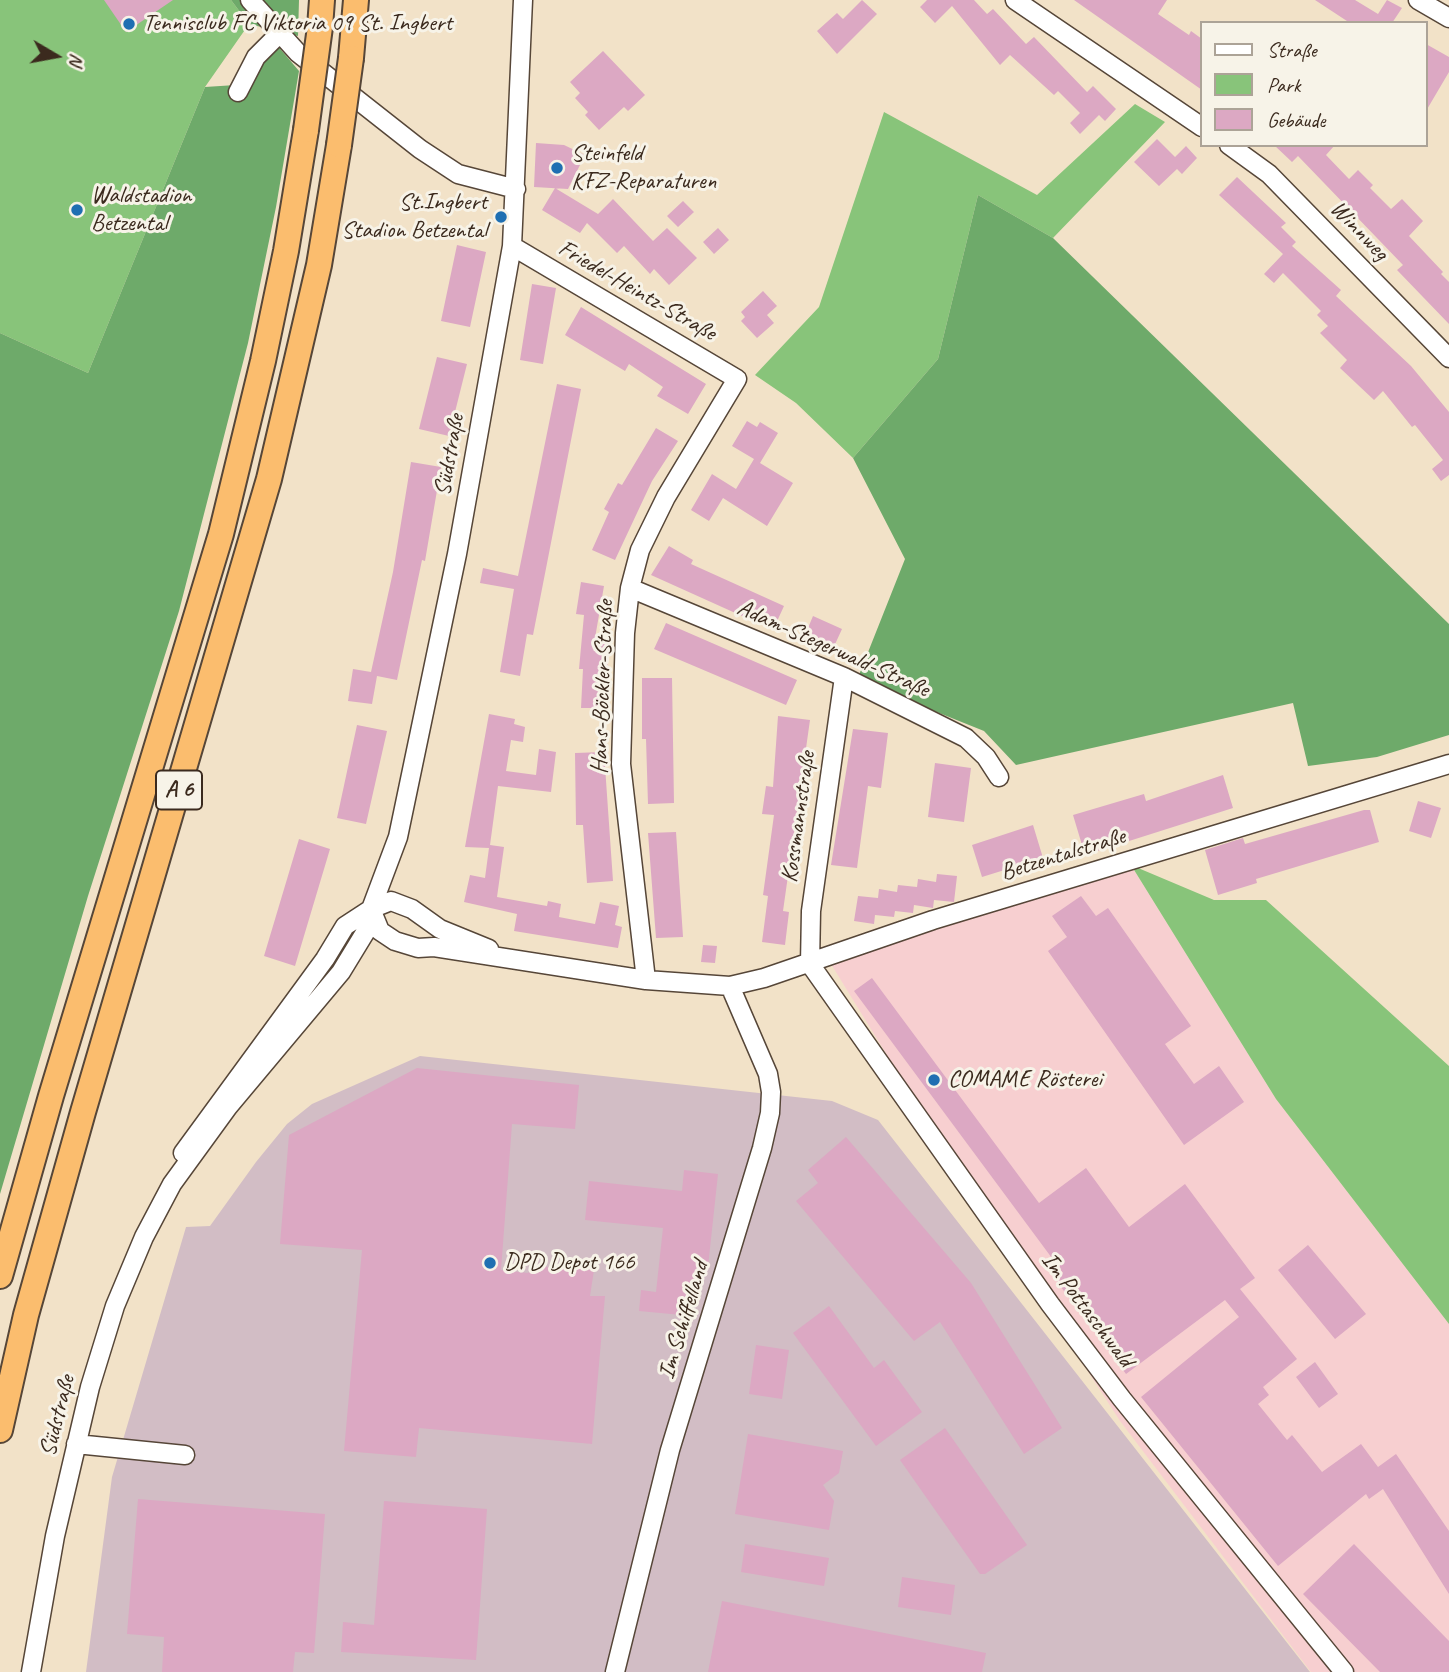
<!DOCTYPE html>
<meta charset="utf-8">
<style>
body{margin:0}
#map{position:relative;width:1449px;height:1672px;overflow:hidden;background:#f2e2c8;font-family:Caveat,sans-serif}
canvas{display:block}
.legend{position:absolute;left:1200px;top:21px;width:228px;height:126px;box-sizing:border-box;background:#f7f3e8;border:2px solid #aca397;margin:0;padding:9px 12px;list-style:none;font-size:21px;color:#3b2a1e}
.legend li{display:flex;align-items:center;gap:14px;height:35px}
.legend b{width:35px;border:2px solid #aca397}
.north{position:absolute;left:21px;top:21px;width:70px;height:70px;-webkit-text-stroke:5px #f7f3e8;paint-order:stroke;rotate:100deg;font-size:19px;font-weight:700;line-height:28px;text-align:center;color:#3b2a1e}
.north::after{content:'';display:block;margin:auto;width:24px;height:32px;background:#3b2a1e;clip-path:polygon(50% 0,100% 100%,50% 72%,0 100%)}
</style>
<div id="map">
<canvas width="1449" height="1672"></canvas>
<ul class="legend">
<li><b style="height:9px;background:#fff"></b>Straße</li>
<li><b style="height:19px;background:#88c47a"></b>Park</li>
<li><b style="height:19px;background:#dca8c3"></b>Gebäude</li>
</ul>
<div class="north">N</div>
</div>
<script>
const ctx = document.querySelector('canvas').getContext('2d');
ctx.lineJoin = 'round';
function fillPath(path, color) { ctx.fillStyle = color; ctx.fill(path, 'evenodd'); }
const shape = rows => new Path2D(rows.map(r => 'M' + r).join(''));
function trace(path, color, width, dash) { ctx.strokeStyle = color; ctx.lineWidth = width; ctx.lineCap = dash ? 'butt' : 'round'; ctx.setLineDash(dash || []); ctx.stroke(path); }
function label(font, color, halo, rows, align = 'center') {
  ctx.font = font + ' Caveat,sans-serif'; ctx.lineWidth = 6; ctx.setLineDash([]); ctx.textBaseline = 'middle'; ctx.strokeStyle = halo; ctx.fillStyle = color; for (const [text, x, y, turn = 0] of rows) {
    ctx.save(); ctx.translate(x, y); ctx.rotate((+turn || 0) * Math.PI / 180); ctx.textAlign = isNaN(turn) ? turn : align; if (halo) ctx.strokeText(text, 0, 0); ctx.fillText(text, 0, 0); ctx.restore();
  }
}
const built = shape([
 [1131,865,1276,1099,1449,1324,1449,1672,1311,1672,1120,1421,944,1148,831,964]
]);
const industrial = shape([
 [420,1056,832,1101,878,1120,1310,1672,86,1672,112,1477,186,1227,210,1226,256,1162,287,1124,312,1104]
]);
const green = shape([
 [0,0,231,0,249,24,205,87,88,373,0,333],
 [1135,104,1165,122,1053,238,978,195,938,359,853,458,796,403,755,375,819,307,884,112,1037,195],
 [1131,865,1214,900,1266,900,1449,1066,1449,1324,1276,1099]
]);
const forest = shape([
 [231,0,299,0,298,36,249,24],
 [271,38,299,71,276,207,248,343,179,611,88,896,0,1194,0,333,88,373,205,87,251,84],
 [978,195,1053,238,1449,624,1449,735,1377,757,1308,766,1293,703,1016,765,984,731,857,680,905,559,853,458,938,359]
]);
const building = shape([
 [104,0,173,0,126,32],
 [862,0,877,14,837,54,817,31,837,13,843,19],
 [927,0,974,0,987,14,993,9,1026,44,1034,37,1087,92,1093,86,1116,109,1105,121,1099,115,1080,134,1070,123,1080,113,1058,91,1054,95,1010,55,1000,65,952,6,935,23,920,7],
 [1074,0,1167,0,1158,14,1189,35,1191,31,1202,39,1202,90],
 [1315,0,1355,0,1378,14,1387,0,1402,8,1392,23,1350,23],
 [1426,44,1449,57,1449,72,1426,111],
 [603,51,645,95,628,111,624,107,599,130,585,115,588,112,575,98,580,93,570,82],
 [1157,139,1175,157,1186,146,1197,158,1182,174,1177,169,1159,186,1134,162],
 [536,143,564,145,585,155,568,189,534,187],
 [1274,145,1335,145,1326,155,1349,179,1358,170,1373,185,1370,188,1391,209,1402,199,1423,221,1409,236,1443,272,1441,274,1449,282,1449,324,1397,270,1403,265,1298,156,1292,162],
 [1237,177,1286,223,1281,227,1296,242,1292,246,1341,290,1336,296,1411,366,1449,412,1449,475,1441,481,1432,469,1443,460,1415,425,1412,427,1383,391,1374,400,1340,368,1347,360,1320,333,1328,326,1317,315,1321,311,1283,273,1274,283,1264,274,1283,254,1219,195],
 [555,188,598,214,613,199,653,241,667,228,697,258,669,285,654,269,650,274,624,246,617,253,587,223,580,233,542,210],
 [683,201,694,212,678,227,667,216],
 [718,228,729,240,714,254,703,242],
 [457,245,486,252,470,327,441,321],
 [532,284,556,288,543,364,520,360],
 [763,291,777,306,767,315,774,323,757,338,741,321,745,317,741,312],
 [581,307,706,384,688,414,657,396,663,387,629,364,625,371,565,335],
 [437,357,467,364,449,436,419,429],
 [557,384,581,389,533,635,527,634,520,676,500,672,514,589,480,583,483,568,518,576],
 [747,421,757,427,760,422,778,433,760,463,793,483,767,526,723,498,709,521,691,510,712,474,736,489,754,459,732,446],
 [656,428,678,441,652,481,615,560,592,550,609,512,604,509,618,483,622,485],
 [411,462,441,467,425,561,422,560,397,680,377,676,372,704,348,701,353,669,371,672,393,572],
 [669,546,693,560,691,564,784,606,773,630,651,575],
 [581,582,604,586,595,638,609,640,605,708,581,708,583,669,579,669,584,615,576,614],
 [813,616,842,629,831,653,803,640],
 [666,623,797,680,786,705,654,649],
 [642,678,672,678,674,803,648,804,646,739,642,739],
 [489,714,515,719,514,724,525,727,523,742,511,740,506,771,536,775,539,749,556,752,551,792,498,786,490,845,504,847,497,897,547,906,548,901,561,904,559,917,595,924,600,902,619,906,615,925,622,927,618,948,514,931,517,914,464,902,470,875,485,878,489,848,465,847],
 [778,716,810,720,783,911,789,912,785,945,762,942,768,896,763,895,774,815,762,814,766,786,773,787],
 [357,725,387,731,366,824,337,818],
 [853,729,888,733,881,788,868,786,857,868,831,865],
 [604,752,613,881,587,883,583,825,576,825,575,753],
 [935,763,971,768,964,822,928,817],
 [1223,775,1233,808,1085,855,1073,815,1144,794,1146,801],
 [1418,801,1441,808,1431,838,1409,831],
 [1364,810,1370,810,1379,842,1256,879,1257,883,1218,895,1205,850,1243,838,1245,844],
 [1033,825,1043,858,982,877,972,845],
 [676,832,683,937,656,938,648,833],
 [299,839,330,849,295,966,264,956],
 [937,874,957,876,954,902,934,900,933,908,914,905,913,913,895,911,894,917,875,915,874,924,854,921,858,896,878,898,879,889,897,892,898,885,917,887,918,879,936,882],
 [1081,896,1096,916,1108,908,1191,1026,1165,1044,1194,1084,1219,1066,1244,1102,1184,1145,1048,951,1067,937,1052,916],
 [703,945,717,946,715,963,701,962],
 [872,978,1039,1203,1086,1168,1129,1227,1185,1184,1255,1278,1240,1289,1297,1359,1263,1387,1269,1395,1258,1404,1287,1440,1292,1435,1322,1472,1361,1444,1378,1467,1396,1454,1449,1531,1449,1594,1383,1489,1369,1499,1366,1494,1278,1566,1141,1397,1239,1317,1225,1300,1126,1374,1055,1279,1063,1273,854,991],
 [417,1068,579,1085,575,1129,512,1124,501,1270,528,1273,534,1266,594,1270,590,1296,605,1296,592,1444,419,1428,416,1457,344,1451,362,1250,280,1244,289,1135],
 [846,1137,971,1283,1062,1428,1024,1454,940,1322,914,1341,796,1201,818,1183,808,1170],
 [684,1170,718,1174,707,1276,696,1274,692,1316,639,1311,641,1290,656,1292,663,1228,585,1220,589,1181,682,1191],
 [1308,1245,1366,1314,1335,1339,1278,1270],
 [829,1306,874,1368,884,1360,922,1412,876,1446,793,1333],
 [756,1345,789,1350,782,1399,749,1394],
 [1315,1362,1338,1394,1319,1408,1296,1377],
 [945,1428,1027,1545,985,1574,980,1574,900,1460],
 [748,1434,843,1451,839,1473,823,1485,834,1501,829,1530,735,1514],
 [138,1499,325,1514,314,1653,295,1652,293,1672,162,1672,164,1637,127,1634],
 [384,1501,487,1509,476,1660,341,1652,343,1622,374,1625],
 [745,1544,829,1558,824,1586,741,1572],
 [1354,1544,1449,1641,1449,1672,1380,1672,1303,1594],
 [902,1577,955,1585,951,1615,898,1607],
 [722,1601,986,1653,982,1672,708,1672]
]);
const minor = shape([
 [250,0,298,53,420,149,458,174,516,189],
 [1015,0,1202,127],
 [1418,0,1449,18],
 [238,92,256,57,279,34],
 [1229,145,1269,174,1449,358],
 [512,246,737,379,666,497,640,550,630,588,625,633,621,764,646,980],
 [630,588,844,677,966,738,986,757,999,777],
 [371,909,380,931,395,941,418,948,434,947,646,980,730,986,764,978,933,920,1449,764],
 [810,964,1050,1304,1122,1399,1344,1672],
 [810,964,811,911,844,677],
 [183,1153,325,959,345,926,371,909,391,901,412,909,440,929,489,949],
 [76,1444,185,1455],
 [31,1672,55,1536,90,1387,115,1306,144,1237,172,1184,228,1107,341,972,366,931,371,909,398,837,457,554,512,246,523,0],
 [615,1672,670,1450,762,1148,770,1113,771,1092,768,1074,730,986]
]);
const highway = shape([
 [320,27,322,0],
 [351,58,356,0],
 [0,1276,51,1096,221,534,263,361,286,251,306,130],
 [0,1430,26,1315,83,1112,269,479,319,265,339,145]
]);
const highwayBridge = shape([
 [306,130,320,27],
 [339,145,351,58]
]);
const markers = [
 [129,24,7,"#1f6fb2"],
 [557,168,7,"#1f6fb2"],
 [77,210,7,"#1f6fb2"],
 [501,217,7,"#1f6fb2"],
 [934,1080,7,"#1f6fb2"],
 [490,1263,7,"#1f6fb2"]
];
const shields = [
 [179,790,46]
];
const shieldNames = [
 ["A 6",179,790]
];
const poiNames = [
 ["Tennisclub FC Viktoria 09 St. Ingbert",143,24],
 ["Steinfeld",571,154],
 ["KFZ-Reparaturen",571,182],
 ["Waldstadion",91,196],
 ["Betzental",91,224],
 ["St.Ingbert",487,203,"right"],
 ["Stadion Betzental",487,231,"right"],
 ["COMAME Rösterei",948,1080],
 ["DPD Depot 166",504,1263]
];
const streetNames = [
 ["Winnweg",1359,231,46],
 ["Friedel-Heintz-Straße",637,291,30],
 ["Südstraße",450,455,-80],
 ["Adam-Stegerwald-Straße",833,649,24],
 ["Hans-Böckler-Straße",603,687,-88],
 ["Kossmannstraße",799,817,-82],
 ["Betzentalstraße",1063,855,-17],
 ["Im Pottaschwald",1087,1310,53],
 ["Im Schiffelland",684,1320,-73],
 ["Südstraße",58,1416,-76]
];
fillPath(built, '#f7cfd0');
fillPath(industrial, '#d2bdc5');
fillPath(green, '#88c47a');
fillPath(forest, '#6eaa6a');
fillPath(building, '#dca8c3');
trace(minor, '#564638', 21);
trace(highway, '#564638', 28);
trace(minor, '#fff', 18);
trace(highway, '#fbbd6e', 24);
trace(highwayBridge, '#564638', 28, []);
trace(highwayBridge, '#fbbd6e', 24);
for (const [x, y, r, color] of markers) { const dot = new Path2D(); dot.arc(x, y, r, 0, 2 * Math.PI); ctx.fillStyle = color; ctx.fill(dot); trace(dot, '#f7f3e8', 2.5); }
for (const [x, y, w] of shields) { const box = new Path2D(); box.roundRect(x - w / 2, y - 19.5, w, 39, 5); ctx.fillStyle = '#f7f3e8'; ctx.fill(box); trace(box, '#3b2a1e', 2); }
label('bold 23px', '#3b2a1e', null, shieldNames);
label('24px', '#3b2a1e', '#f7f3e8', poiNames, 'left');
label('24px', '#3b2a1e', '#f7f3e8', streetNames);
</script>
